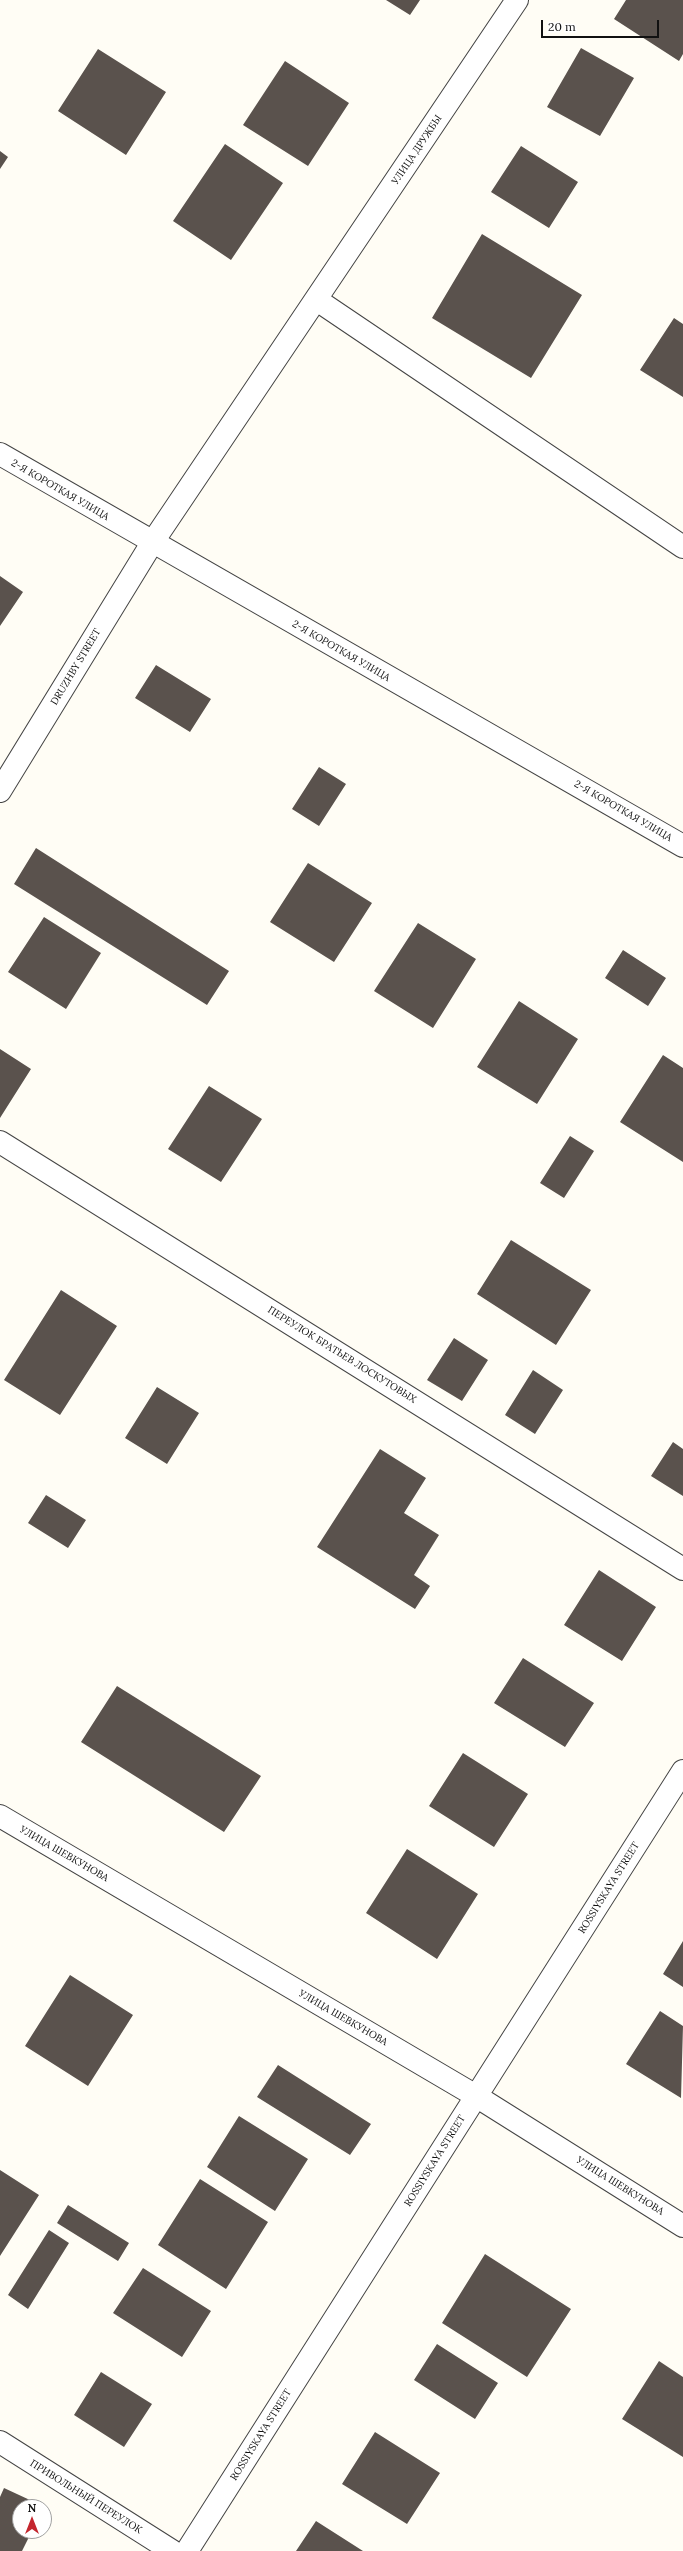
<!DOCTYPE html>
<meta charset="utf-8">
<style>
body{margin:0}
#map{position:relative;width:683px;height:2551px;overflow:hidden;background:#fffdf5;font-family:Lora,serif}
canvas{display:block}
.north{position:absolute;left:12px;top:2499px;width:40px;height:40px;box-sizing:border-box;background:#fff;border:1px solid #a0a0a0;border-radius:50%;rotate:0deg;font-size:11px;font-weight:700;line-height:16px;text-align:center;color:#111}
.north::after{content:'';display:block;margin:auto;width:14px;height:18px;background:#c4262e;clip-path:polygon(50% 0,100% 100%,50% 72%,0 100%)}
.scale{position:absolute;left:541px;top:20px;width:118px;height:18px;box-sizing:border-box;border:2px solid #111;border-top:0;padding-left:5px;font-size:12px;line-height:14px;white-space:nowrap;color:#111;-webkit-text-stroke:3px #fff;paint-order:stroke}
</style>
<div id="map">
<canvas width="683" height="2551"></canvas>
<div class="north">N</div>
<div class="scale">20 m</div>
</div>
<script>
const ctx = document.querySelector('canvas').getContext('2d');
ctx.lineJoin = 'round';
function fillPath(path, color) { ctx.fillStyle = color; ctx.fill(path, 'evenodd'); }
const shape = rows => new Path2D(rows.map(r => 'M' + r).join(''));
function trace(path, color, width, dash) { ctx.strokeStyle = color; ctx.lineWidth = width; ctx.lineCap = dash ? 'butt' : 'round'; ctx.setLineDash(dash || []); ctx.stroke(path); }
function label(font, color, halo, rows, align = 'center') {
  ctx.font = font + ' Lora,serif'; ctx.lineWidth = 4; ctx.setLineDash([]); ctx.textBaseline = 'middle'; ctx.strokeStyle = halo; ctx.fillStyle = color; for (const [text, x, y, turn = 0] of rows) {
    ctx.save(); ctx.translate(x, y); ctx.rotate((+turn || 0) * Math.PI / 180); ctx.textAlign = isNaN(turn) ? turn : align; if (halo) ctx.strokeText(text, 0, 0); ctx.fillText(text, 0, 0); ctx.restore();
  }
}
const building = shape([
 [386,0,420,0,410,15],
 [626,0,683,0,683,54,679,61,614,19],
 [581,48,634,78,600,136,547,107],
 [98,49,166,92,126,155,58,111],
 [285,61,349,103,308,166,243,125],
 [225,144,283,183,231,260,173,221],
 [521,146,578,182,549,228,491,192],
 [0,151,8,157,0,169],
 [482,234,582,295,531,378,432,318],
 [674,318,683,324,683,397,640,370],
 [0,576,23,592,0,626],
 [156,665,211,699,190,732,135,698],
 [319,767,346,784,319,826,292,809],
 [36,848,229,971,207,1005,14,884],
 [308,863,372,903,334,962,270,922],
 [44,917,101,953,66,1009,8,972],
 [418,923,476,959,433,1028,374,991],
 [623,950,666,978,648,1006,605,978],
 [519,1001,578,1039,537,1104,477,1067],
 [0,1049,31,1069,0,1118],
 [663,1055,683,1068,683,1162,620,1122],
 [209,1086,262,1119,221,1182,168,1149],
 [570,1136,594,1151,564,1198,540,1183],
 [511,1240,591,1290,556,1345,477,1294],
 [61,1290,117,1326,60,1415,4,1380],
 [454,1338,488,1360,462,1401,427,1380],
 [533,1370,563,1390,535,1434,505,1415],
 [157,1387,199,1413,167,1464,125,1438],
 [673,1442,683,1449,683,1496,651,1476],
 [380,1449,426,1478,404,1513,439,1535,414,1575,430,1586,415,1609,317,1547],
 [46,1495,86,1520,68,1548,28,1523],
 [599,1570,656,1607,622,1661,564,1625],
 [523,1658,594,1703,565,1747,494,1703],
 [117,1686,261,1776,224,1832,81,1742],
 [463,1753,528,1794,494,1847,429,1806],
 [407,1849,478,1894,437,1959,366,1913],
 [683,1941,683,1987,663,1974],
 [70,1975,133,2015,88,2086,25,2046],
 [660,2011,683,2026,681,2098,626,2064],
 [278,2065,371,2124,350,2155,257,2097],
 [239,2116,308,2159,275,2211,207,2167],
 [0,2170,39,2195,0,2256],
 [200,2179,268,2222,226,2289,158,2245],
 [68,2205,129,2243,118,2261,57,2223],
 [49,2230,69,2243,28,2309,8,2295],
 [485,2254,571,2309,527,2377,442,2323],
 [143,2268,211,2311,182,2357,113,2313],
 [437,2344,498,2383,475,2419,414,2380],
 [659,2361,683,2377,683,2457,622,2419],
 [101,2372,152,2404,124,2447,74,2415],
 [375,2432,440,2473,407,2524,342,2484],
 [4,2488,45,2507,20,2507,20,2531,32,2531,22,2551,0,2551,0,2497],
 [316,2521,363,2551,296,2551]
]);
const minor = shape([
 [317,300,683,547],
 [0,791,152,543,517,0],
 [0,1142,683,1569],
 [0,1816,476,2096,683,2226],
 [0,2442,172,2551],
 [187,2551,683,1771]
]);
const tertiary = shape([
 [0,454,683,846]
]);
const streetNames = [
 ["УЛИЦА ДРУЖБЫ",417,150,-56],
 ["2-Я КОРОТКАЯ УЛИЦА",60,490,30],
 ["2-Я КОРОТКАЯ УЛИЦА",341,651,30],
 ["DRUZHBY STREET",76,667,-59],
 ["2-Я КОРОТКАЯ УЛИЦА",623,811,30],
 ["ПЕРЕУЛОК БРАТЬЕВ ЛОСКУТОВЫХ",342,1355,32],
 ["УЛИЦА ШЕВКУНОВА",64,1854,30],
 ["ROSSIYSKAYA STREET",609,1888,-58],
 ["УЛИЦА ШЕВКУНОВА",343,2018,30],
 ["ROSSIYSKAYA STREET",435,2161,-58],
 ["УЛИЦА ШЕВКУНОВА",620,2186,32],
 ["ROSSIYSKAYA STREET",261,2435,-58],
 ["ПРИВОЛЬНЫЙ ПЕРЕУЛОК",86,2497,32]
];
fillPath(building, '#5a524d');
trace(minor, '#444', 24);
trace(tertiary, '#444', 24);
trace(minor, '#fff', 22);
trace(tertiary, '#fff', 22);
label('10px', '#111', '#fff', streetNames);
</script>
